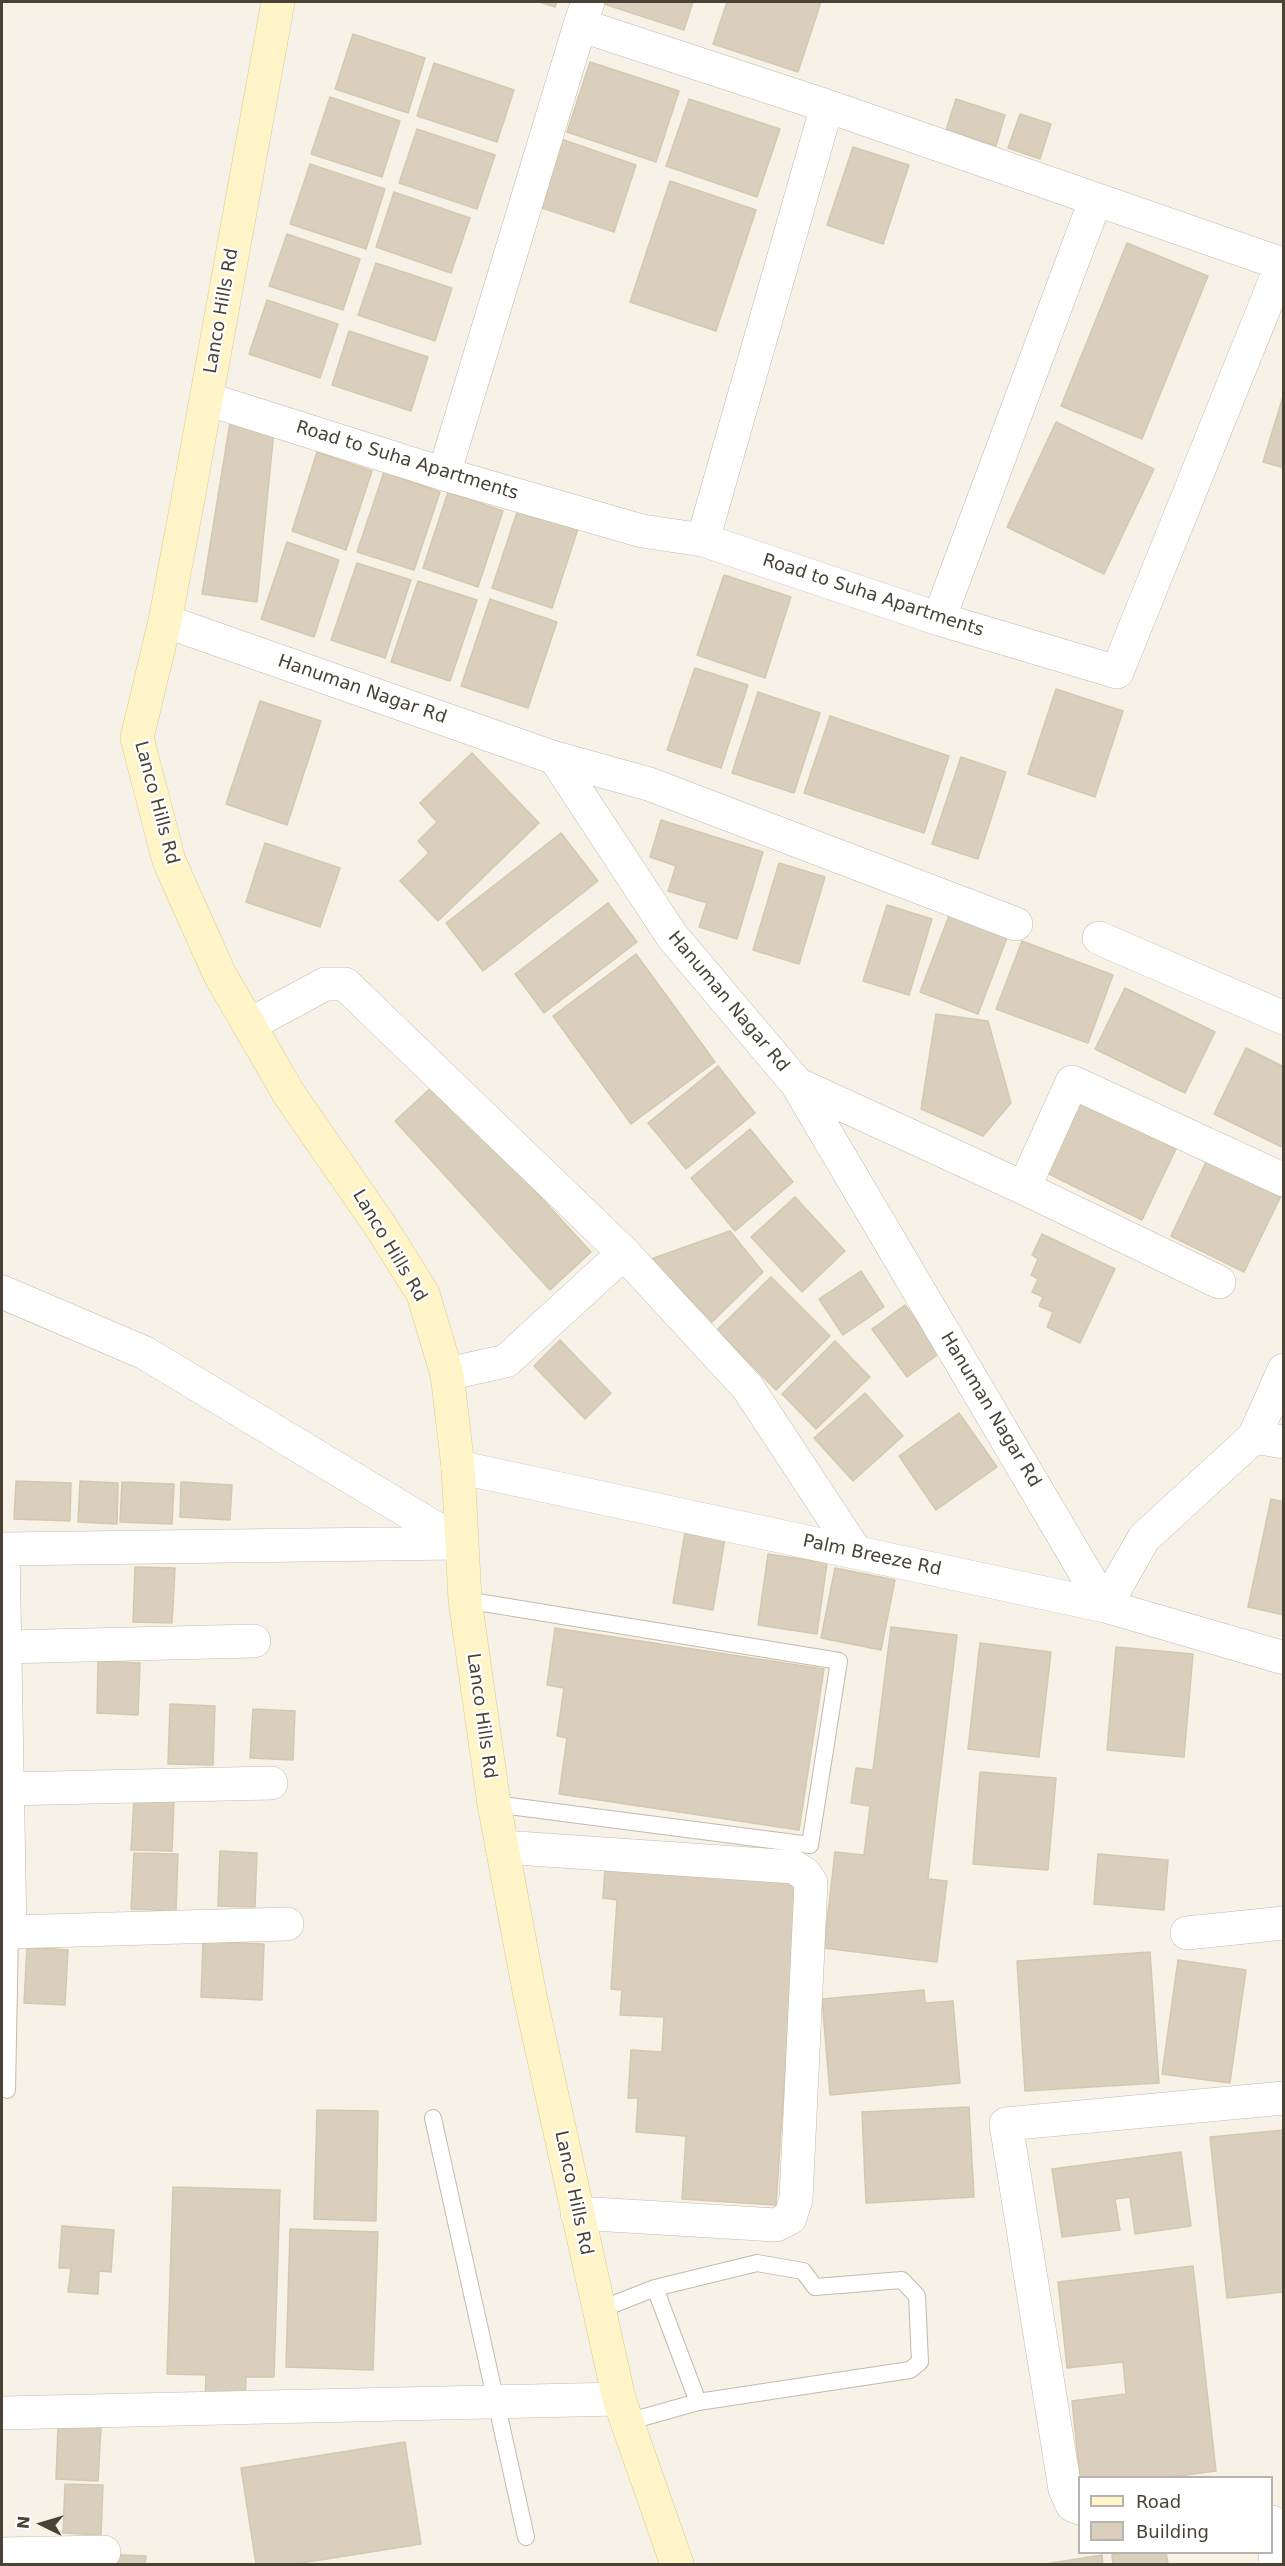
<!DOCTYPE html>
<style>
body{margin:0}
#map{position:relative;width:1285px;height:2566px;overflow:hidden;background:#f6f2e8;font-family:"DejaVu Sans",sans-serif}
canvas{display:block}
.frame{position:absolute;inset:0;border:3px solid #4a4335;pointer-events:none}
.legend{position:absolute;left:1078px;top:2476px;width:195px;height:78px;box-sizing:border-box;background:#fff;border:2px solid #b7b4ae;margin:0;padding:8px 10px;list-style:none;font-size:18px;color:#4a4335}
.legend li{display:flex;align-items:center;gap:12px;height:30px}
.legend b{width:30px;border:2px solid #b7b4ae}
.north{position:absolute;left:12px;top:2494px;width:60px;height:60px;-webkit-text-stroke:4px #fff;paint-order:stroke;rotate:275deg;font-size:16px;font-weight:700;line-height:24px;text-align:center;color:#4a4335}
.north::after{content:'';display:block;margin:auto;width:21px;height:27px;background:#4a4335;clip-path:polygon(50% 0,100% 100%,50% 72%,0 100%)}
</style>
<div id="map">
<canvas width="1285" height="2566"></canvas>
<div class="frame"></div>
<ul class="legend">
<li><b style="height:8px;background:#fff5c9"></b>Road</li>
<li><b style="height:16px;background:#d9cfbc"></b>Building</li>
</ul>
<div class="north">N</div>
</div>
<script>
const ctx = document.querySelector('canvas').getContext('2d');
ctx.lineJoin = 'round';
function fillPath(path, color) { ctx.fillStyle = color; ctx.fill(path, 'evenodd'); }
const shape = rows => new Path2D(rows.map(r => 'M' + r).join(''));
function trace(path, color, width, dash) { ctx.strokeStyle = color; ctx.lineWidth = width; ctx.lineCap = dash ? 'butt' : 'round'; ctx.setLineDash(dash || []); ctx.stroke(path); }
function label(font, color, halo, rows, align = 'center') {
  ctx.font = font + ' "DejaVu Sans",sans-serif'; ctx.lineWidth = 4.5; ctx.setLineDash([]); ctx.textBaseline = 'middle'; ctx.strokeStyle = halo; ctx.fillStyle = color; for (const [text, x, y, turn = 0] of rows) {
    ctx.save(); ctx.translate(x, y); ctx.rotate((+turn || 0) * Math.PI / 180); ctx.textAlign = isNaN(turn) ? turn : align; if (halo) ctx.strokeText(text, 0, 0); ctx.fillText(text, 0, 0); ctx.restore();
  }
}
const building = shape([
 [540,2,557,2,555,7,540,2],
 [598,2,693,2,684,30,598,2],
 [727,2,821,2,798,72,713,44,727,2],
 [353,34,425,58,408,113,335,89,353,34],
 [590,62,679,91,656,162,567,132,590,62],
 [434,63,514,90,497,142,417,116,434,63],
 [330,97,400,121,382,177,311,154,330,97],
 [689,99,780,129,757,197,666,166,689,99],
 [956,99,1005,115,996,146,946,130,956,99],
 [1020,114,1051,124,1040,159,1008,148,1020,114],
 [417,129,495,155,477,209,399,183,417,129],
 [558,138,636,165,614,232,536,206,558,138],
 [853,147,909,165,883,244,827,225,853,147],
 [310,164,385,189,366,249,290,224,310,164],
 [670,181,756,210,716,331,630,302,670,181],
 [394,192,470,218,451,273,376,247,394,192],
 [287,234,360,259,343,310,269,286,287,234],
 [1127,243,1208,276,1142,439,1061,406,1127,243],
 [376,263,452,288,435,341,358,315,376,263],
 [267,300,338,324,320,378,249,354,267,300],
 [349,331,428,357,411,411,332,385,349,331],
 [1284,393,1284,468,1263,462,1284,393],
 [231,416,274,430,257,602,202,594,231,416],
 [1056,422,1154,469,1104,574,1007,527,1056,422],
 [317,452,372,471,346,550,292,531,317,452],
 [384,472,440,492,414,570,357,552,384,472],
 [448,492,503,511,478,587,423,568,448,492],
 [518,509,578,529,552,608,492,588,518,509],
 [287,542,339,560,314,637,261,619,287,542],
 [357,563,411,580,385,658,331,640,357,563],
 [724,575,791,597,765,678,697,655,724,575],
 [418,581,477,600,450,681,391,662,418,581],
 [490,599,557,622,528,708,461,686,490,599],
 [695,668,748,685,721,768,667,750,695,668],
 [1056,689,1123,711,1095,797,1028,774,1056,689],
 [758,692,820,713,794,793,732,773,758,692],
 [260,701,321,721,287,825,226,804,260,701],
 [830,716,949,756,924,833,804,793,830,716],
 [472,753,539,823,438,921,400,881,429,853,418,841,437,822,420,803,472,753],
 [961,757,1006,772,978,859,932,844,961,757],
 [661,820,763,852,737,939,699,927,707,903,668,891,676,866,650,857,661,820],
 [561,833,598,881,483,971,446,923,561,833],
 [265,843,340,868,320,927,246,902,265,843],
 [779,863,825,877,799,964,753,950,779,863],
 [608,903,637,942,544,1013,515,974,608,903],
 [887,905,932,919,909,995,863,981,887,905],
 [950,913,1008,935,978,1014,920,992,950,913],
 [1022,941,1113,975,1088,1043,996,1009,1022,941],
 [636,954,715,1062,631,1124,553,1016,636,954],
 [1125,988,1215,1032,1185,1093,1095,1049,1125,988],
 [936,1014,988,1021,1011,1103,983,1136,921,1109,936,1014],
 [1246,1048,1284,1067,1284,1148,1214,1114,1246,1048],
 [718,1066,755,1113,686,1169,648,1123,718,1066],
 [436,1083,591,1252,550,1290,395,1121,436,1083],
 [1079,1101,1176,1149,1142,1220,1045,1172,1079,1101],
 [750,1129,793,1182,735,1231,691,1178,750,1129],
 [1208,1158,1282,1194,1244,1272,1171,1236,1208,1158],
 [795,1197,845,1251,802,1292,751,1237,795,1197],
 [730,1231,763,1272,712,1322,651,1259,730,1231],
 [1042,1234,1115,1269,1080,1343,1047,1327,1053,1312,1039,1306,1043,1297,1032,1292,1038,1279,1031,1275,1038,1259,1032,1255,1042,1234],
 [861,1271,884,1307,843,1335,819,1299,861,1271],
 [771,1277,830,1336,776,1390,717,1330,771,1277],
 [905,1305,940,1353,907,1377,872,1329,905,1305],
 [560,1340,611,1393,585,1419,534,1366,560,1340],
 [835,1341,870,1377,816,1429,782,1394,835,1341],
 [865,1393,903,1436,853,1481,814,1438,865,1393],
 [959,1413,997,1467,936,1510,899,1456,959,1413],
 [16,1481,71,1483,70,1521,14,1519,16,1481],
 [80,1481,118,1483,117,1524,78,1522,80,1481],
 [122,1482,174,1484,172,1524,120,1522,122,1482],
 [181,1482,232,1485,230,1520,180,1517,181,1482],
 [1271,1499,1284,1502,1284,1615,1248,1607,1271,1499],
 [685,1532,725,1538,713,1610,673,1603,685,1532],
 [768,1554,827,1563,817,1634,758,1625,768,1554],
 [135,1567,175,1568,172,1623,133,1622,135,1567],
 [835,1568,895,1580,881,1650,821,1638,835,1568],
 [891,1627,957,1635,928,1879,947,1881,937,1962,824,1948,835,1852,864,1855,870,1806,851,1803,856,1768,873,1770,891,1627],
 [555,1628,824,1669,799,1830,559,1794,567,1738,557,1736,564,1688,547,1685,555,1628],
 [980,1643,1051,1652,1039,1757,968,1749,980,1643],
 [1116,1647,1193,1654,1184,1757,1107,1750,1116,1647],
 [98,1661,140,1663,138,1715,97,1713,98,1661],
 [170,1704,215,1706,213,1765,168,1764,170,1704],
 [253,1709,295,1711,293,1760,250,1758,253,1709],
 [980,1772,1056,1778,1048,1870,973,1864,980,1772],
 [134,1799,174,1800,172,1851,131,1850,134,1799],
 [220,1851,257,1853,255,1907,218,1906,220,1851],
 [134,1853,178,1854,176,1911,131,1909,134,1853],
 [1098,1854,1168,1860,1164,1910,1094,1904,1098,1854],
 [605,1866,798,1879,776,2205,682,2199,686,2136,636,2132,638,2098,628,2098,631,2050,662,2052,664,2017,620,2015,622,1990,611,1989,617,1900,603,1898,605,1866],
 [203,1941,264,1944,262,2000,201,1997,203,1941],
 [27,1947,68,1950,65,2005,24,2003,27,1947],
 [1150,1952,1159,2083,1025,2091,1017,1961,1150,1952],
 [1178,1960,1246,1970,1230,2083,1162,2074,1178,1960],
 [924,1990,925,2003,953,2001,960,2083,830,2095,822,1999,924,1990],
 [969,2107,974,2197,866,2203,862,2112,969,2107],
 [317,2110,378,2111,376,2221,314,2219,317,2110],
 [1284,2130,1284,2292,1227,2298,1210,2137,1284,2130],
 [1181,2152,1191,2226,1135,2234,1130,2197,1115,2199,1120,2230,1062,2237,1052,2169,1181,2152],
 [173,2187,280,2190,274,2377,246,2377,245,2403,205,2402,206,2375,167,2374,173,2187],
 [62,2226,114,2230,111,2272,99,2271,98,2294,68,2292,71,2268,59,2268,62,2226],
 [290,2229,378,2232,373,2370,286,2367,290,2229],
 [1193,2266,1216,2471,1163,2478,1080,2478,1072,2401,1126,2394,1123,2362,1067,2368,1058,2282,1193,2266],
 [58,2427,101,2428,98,2481,56,2479,58,2427],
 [405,2442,421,2544,295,2564,256,2564,241,2468,405,2442],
 [65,2484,103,2485,101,2535,63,2533,65,2484],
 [1125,2552,1166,2552,1168,2564,1113,2564,1112,2555,1125,2552],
 [101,2554,146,2556,145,2564,101,2564,101,2554],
 [1102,2555,1103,2564,1045,2564,1102,2555]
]);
const lane = shape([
 [465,1600,839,1661,810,1845,494,1804],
 [7,2090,10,1932],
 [433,2118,526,2537],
 [655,2288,698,2402],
 [599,2310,655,2288,757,2263,803,2271,815,2287,902,2280,917,2296,920,2362,910,2370,698,2402,627,2422]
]);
const street = shape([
 [207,399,444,474,642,531,703,540,939,619,1117,672,1282,264,827,106,580,25,588,2],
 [444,474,580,25],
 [703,540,827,106],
 [939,619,1095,201],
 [165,621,555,758,649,784,1016,924],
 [555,758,672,936,797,1084,1105,1606,1144,1538,1254,1437,1284,1370],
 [1099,938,1284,1018],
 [249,1025,325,984,345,984,624,1253],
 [797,1084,1024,1188,1219,1282],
 [1024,1188,1072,1082,1284,1180],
 [2,1292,145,1353,460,1543],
 [447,1374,506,1361,624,1253,748,1388,856,1552],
 [1254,1437,1284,1442],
 [458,1467,1105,1606,1284,1658],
 [2,1549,460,1543],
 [3,1549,10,1932,287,1924],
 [4,1647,254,1641],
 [7,1789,271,1783],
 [502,1847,794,1867,805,1874,811,1883,796,2199,790,2218,776,2225,577,2213],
 [1187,1933,1284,1923],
 [2,2413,619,2399],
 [1080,2508,1072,2505,1065,2489,1006,2124,1284,2098],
 [1272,2522,1276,2564],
 [2,2554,104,2552]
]);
const secondary = shape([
 [278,2,188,499,165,621,137,738,169,861,220,975,289,1094,381,1227,423,1294,447,1374,458,1467,465,1600,494,1804,530,1996,619,2399,677,2564]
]);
const streetNames = [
 ["Lanco Hills Rd",222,311,-80],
 ["Road to Suha Apartments",407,461,17],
 ["Road to Suha Apartments",873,596,18],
 ["Hanuman Nagar Rd",362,690,19],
 ["Lanco Hills Rd",156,803,75],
 ["Hanuman Nagar Rd",728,1002,50],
 ["Lanco Hills Rd",389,1246,59],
 ["Hanuman Nagar Rd",990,1410,59],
 ["Palm Breeze Rd",872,1556,12],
 ["Lanco Hills Rd",481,1716,82],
 ["Lanco Hills Rd",573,2193,78]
];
fillPath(building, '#d9cfbc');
trace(building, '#d5c8ae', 1.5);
trace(lane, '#c3bba9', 18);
trace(street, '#c3bba9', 34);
trace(secondary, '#dacc92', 34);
trace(lane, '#fff', 16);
trace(street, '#fff', 33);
trace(secondary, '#fff5c9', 33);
label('18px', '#4a4335', '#fff', streetNames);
</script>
